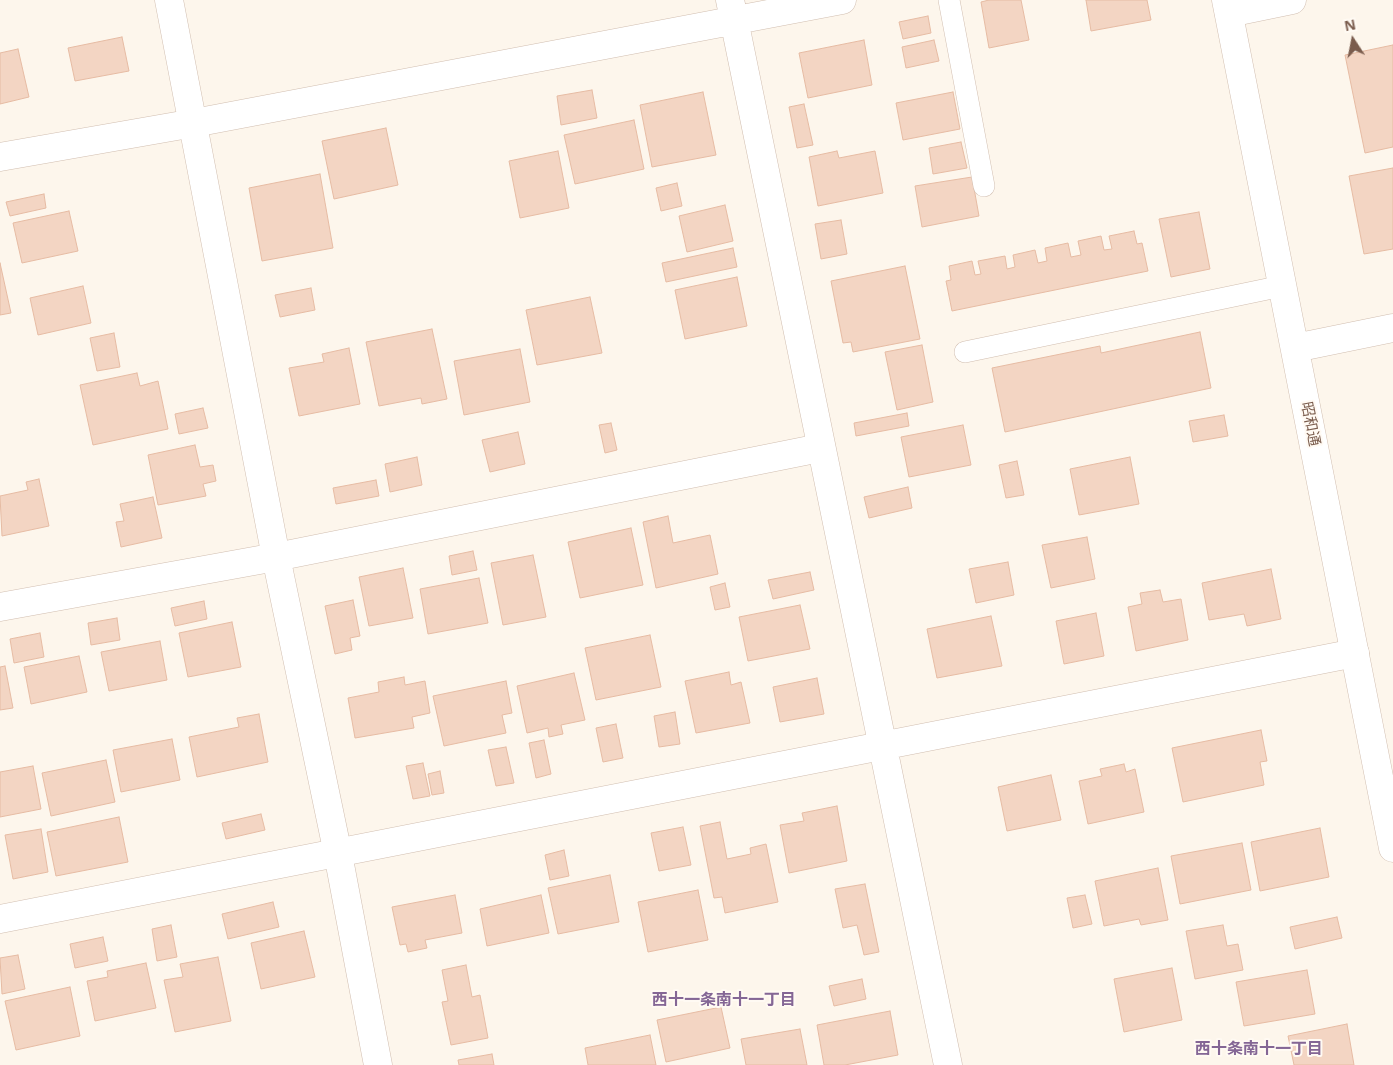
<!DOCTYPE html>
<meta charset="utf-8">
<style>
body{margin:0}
#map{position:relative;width:1393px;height:1065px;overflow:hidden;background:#fdf6ec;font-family:"Noto Sans",sans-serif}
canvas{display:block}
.north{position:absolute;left:1328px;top:15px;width:50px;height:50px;-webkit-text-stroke:4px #fffaf3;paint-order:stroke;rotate:349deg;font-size:14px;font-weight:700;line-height:20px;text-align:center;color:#7a5c4d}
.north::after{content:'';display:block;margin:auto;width:18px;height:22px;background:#7a5c4d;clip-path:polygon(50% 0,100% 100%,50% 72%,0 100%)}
</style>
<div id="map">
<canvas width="1393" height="1065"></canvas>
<div class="north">N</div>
</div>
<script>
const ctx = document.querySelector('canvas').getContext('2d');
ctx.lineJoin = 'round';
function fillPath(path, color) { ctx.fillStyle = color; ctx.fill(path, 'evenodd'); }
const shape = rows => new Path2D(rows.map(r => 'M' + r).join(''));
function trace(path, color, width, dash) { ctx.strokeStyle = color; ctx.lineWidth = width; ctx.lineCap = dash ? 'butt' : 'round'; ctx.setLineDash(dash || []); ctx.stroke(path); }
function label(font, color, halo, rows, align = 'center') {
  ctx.font = font + ' "Noto Sans","Noto Sans JP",sans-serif'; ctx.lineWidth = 4; ctx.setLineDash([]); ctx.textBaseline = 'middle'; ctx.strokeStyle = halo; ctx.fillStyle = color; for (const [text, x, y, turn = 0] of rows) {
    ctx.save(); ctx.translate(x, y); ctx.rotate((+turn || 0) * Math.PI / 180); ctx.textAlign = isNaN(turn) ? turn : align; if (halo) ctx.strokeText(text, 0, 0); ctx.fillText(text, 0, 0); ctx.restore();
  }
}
const building = shape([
 [989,0,1021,0,1029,40,989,48,981,2,989,0],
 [1086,0,1147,0,1151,20,1091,31,1086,0],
 [928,16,931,33,903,39,899,22,928,16],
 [122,37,129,71,75,81,68,48,122,37],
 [864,40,872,85,808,98,799,53,864,40],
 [934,40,939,61,906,68,902,47,934,40],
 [1393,45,1393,147,1365,153,1345,55,1393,45],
 [18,49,29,97,0,104,0,53,18,49],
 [592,90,597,118,561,125,557,96,592,90],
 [703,92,716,155,652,167,640,105,703,92],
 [953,92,960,129,903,140,896,103,953,92],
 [804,104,813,145,797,148,789,107,804,104],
 [634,120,644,169,575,184,564,135,634,120],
 [386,128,398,185,334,199,322,141,386,128],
 [961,142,967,168,933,174,929,148,961,142],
 [558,151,569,208,520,218,509,161,558,151],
 [837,151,839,158,875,151,883,193,818,206,809,157,837,151],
 [1393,168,1393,249,1364,254,1349,176,1393,168],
 [320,174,333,248,262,261,249,188,320,174],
 [972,177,979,216,922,227,915,186,972,177],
 [677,183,682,206,661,211,656,188,677,183],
 [44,194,46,208,10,216,6,202,44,194],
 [725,205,733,241,687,252,679,216,725,205],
 [69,211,78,251,22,263,13,223,69,211],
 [1199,212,1210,269,1171,277,1159,219,1199,212],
 [841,220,847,254,821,259,815,224,841,220],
 [1134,231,1137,244,1142,243,1148,271,952,311,946,281,951,280,949,266,972,261,975,275,981,274,978,261,1005,256,1007,269,1015,267,1013,255,1035,250,1038,263,1047,261,1045,248,1068,243,1071,257,1081,255,1078,241,1101,236,1104,250,1112,249,1109,236,1134,231],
 [733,248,737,267,666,282,662,263,733,248],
 [0,263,11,313,0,315,0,263],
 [905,266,920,339,853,352,851,342,843,343,831,281,905,266],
 [737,277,747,326,685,339,675,290,737,277],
 [83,286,91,323,38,335,30,298,83,286],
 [311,288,315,310,280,317,275,295,311,288],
 [590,297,602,353,537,365,526,310,590,297],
 [432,329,447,399,422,404,421,398,379,406,366,342,432,329],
 [1200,332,1211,388,1005,432,992,368,1100,346,1101,353,1200,332],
 [114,333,120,367,97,371,90,338,114,333],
 [922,345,933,402,897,410,885,352,922,345],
 [349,348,360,404,299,416,289,368,324,362,322,354,349,348],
 [520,349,530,402,464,415,454,361,520,349],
 [137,373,140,386,158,381,168,429,93,445,80,385,137,373],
 [203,408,208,428,179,434,175,414,203,408],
 [907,413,909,426,856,436,854,423,907,413],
 [1224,415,1228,436,1193,442,1189,421,1224,415],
 [611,423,617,450,605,453,599,425,611,423],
 [963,425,971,465,909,477,901,437,963,425],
 [518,432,525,464,490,472,482,440,518,432],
 [195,445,200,467,213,465,216,481,203,484,206,496,158,505,148,455,195,445],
 [417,457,422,485,390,492,385,464,417,457],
 [1130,457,1139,504,1079,515,1070,469,1130,457],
 [1017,461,1024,495,1006,498,999,465,1017,461],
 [39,479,49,526,2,536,0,496,28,490,26,482,39,479],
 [376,480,379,496,336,504,333,488,376,480],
 [908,487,912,508,869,518,864,497,908,487],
 [153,497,162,538,121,547,116,522,124,521,120,504,153,497],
 [668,516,673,543,710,535,718,574,656,588,643,522,668,516],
 [631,528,643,585,580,598,568,542,631,528],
 [1087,537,1095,579,1051,588,1042,545,1087,537],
 [473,551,477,570,452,575,449,556,473,551],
 [533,555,546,617,503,625,491,563,533,555],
 [1008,562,1014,595,976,603,969,569,1008,562],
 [403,568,413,618,369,626,359,577,403,568],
 [1271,569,1281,619,1247,626,1244,614,1209,620,1202,583,1271,569],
 [810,572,814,590,773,599,768,580,810,572],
 [479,578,488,623,428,634,420,589,479,578],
 [725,583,730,607,715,610,710,587,725,583],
 [1160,590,1163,602,1181,599,1188,640,1136,651,1128,607,1142,604,1140,593,1160,590],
 [353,600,360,636,350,638,352,650,335,654,325,606,353,600],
 [204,601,207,619,175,626,171,608,204,601],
 [800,605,810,649,748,661,739,617,800,605],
 [1096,613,1104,656,1064,664,1056,621,1096,613],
 [991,616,1002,666,937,678,927,629,991,616],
 [117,618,120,640,91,645,88,623,117,618],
 [232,622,241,667,188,677,179,633,232,622],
 [40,633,44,657,14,663,10,639,40,633],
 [650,635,661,687,596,700,585,648,650,635],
 [160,641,167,680,109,691,101,652,160,641],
 [79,656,87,692,31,704,24,667,79,656],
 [5,666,13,708,0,710,0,667,5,666],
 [729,672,731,685,741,682,750,723,696,733,685,681,729,672],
 [574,673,585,720,561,725,563,734,549,737,548,728,527,733,517,686,574,673],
 [404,677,405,685,425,681,430,713,412,717,414,728,355,738,348,698,379,692,378,682,404,677],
 [817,678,824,714,780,722,773,687,817,678],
 [506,681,512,713,502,715,506,733,444,746,433,696,506,681],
 [675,712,680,744,659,747,654,716,675,712],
 [259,714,268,762,197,777,189,737,239,727,237,718,259,714],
 [616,724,623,758,603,762,596,728,616,724],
 [1261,730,1267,761,1260,762,1264,785,1183,802,1172,748,1261,730],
 [172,739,180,780,121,792,113,750,172,739],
 [544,740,551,774,536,778,529,743,544,740],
 [506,747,514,783,496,786,488,750,506,747],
 [106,760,115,802,51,816,42,773,106,760],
 [423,763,430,796,413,799,406,766,423,763],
 [1124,764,1126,772,1135,769,1144,812,1088,824,1079,781,1102,776,1100,769,1124,764],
 [33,766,41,809,0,817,0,772,33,766],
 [440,771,444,793,432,795,428,774,440,771],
 [1051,775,1061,820,1007,831,998,787,1051,775],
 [837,806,847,861,789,873,780,825,804,821,802,813,837,806],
 [261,814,265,830,226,839,222,823,261,814],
 [119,817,128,862,56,876,47,832,119,817],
 [720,822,727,859,751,854,750,848,766,844,778,902,725,913,722,897,714,898,700,826,720,822],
 [683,827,691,865,659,871,651,833,683,827],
 [1320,828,1329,877,1260,891,1251,842,1320,828],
 [41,829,48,872,13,879,5,835,41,829],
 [1242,843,1251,890,1180,904,1171,856,1242,843],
 [564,850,569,876,550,880,545,855,564,850],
 [1158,868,1168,920,1141,925,1139,919,1104,926,1095,881,1158,868],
 [610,875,619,922,558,934,548,888,610,875],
 [865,884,879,952,864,955,857,925,843,928,835,889,865,884],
 [698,890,708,940,648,952,638,902,698,890],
 [455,895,462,933,425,940,427,948,408,952,406,944,400,945,392,907,455,895],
 [541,895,549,933,487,946,480,909,541,895],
 [1085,895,1092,924,1073,928,1067,898,1085,895],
 [273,902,279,927,228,939,222,914,273,902],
 [1337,917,1342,938,1295,949,1290,927,1337,917],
 [171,925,177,957,157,961,152,929,171,925],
 [1223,925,1227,946,1238,944,1243,970,1195,979,1186,931,1223,925],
 [304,931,315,977,261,989,251,943,304,931],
 [103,937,108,961,75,968,70,944,103,937],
 [18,955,25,989,2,994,0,958,18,955],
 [218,957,231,1021,175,1032,164,980,183,977,180,964,218,957],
 [146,963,156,1008,95,1021,87,981,108,977,107,971,146,963],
 [466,965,472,997,480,995,488,1038,451,1045,442,1002,448,1001,442,970,466,965],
 [1172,968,1182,1020,1124,1032,1114,979,1172,968],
 [1307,970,1315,1014,1244,1026,1236,982,1307,970],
 [862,979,866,999,834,1006,829,986,862,979],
 [70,987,80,1036,16,1050,5,1001,70,987],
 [721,1007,730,1048,666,1062,657,1020,721,1007],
 [890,1011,898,1055,845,1065,824,1065,817,1025,890,1011],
 [1347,1024,1354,1065,1294,1065,1288,1036,1347,1024],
 [800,1029,807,1065,746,1065,741,1039,800,1029],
 [650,1035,656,1065,588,1065,585,1048,650,1035],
 [492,1054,494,1065,459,1065,458,1060,492,1054]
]);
const service = shape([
 [949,0,984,186],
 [965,352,1282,286]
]);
const minor = shape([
 [730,0,948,1065],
 [1229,13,1292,0],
 [0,157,194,123,842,0],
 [0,607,276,557,820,448],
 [0,919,1355,653]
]);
const tertiary = shape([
 [169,0,276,557,338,854,378,1065],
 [1226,0,1393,848],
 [1295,348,1393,328]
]);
const streetNames = [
 ["昭和通",1310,424,79]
];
const neighbourhoodNames = [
 ["西十一条南十一丁目",724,1000],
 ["西十条南十一丁目",1259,1049]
];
fillPath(building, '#f3d5c3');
trace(building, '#e6bba3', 1);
trace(service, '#d1beb0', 22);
trace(minor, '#d1beb0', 29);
trace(tertiary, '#d1beb0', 29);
trace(service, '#fff', 21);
trace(minor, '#fff', 28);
trace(tertiary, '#fff', 28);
label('15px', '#7a5c4d', '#fffaf3', streetNames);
label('bold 16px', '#846695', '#fffaf3', neighbourhoodNames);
</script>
